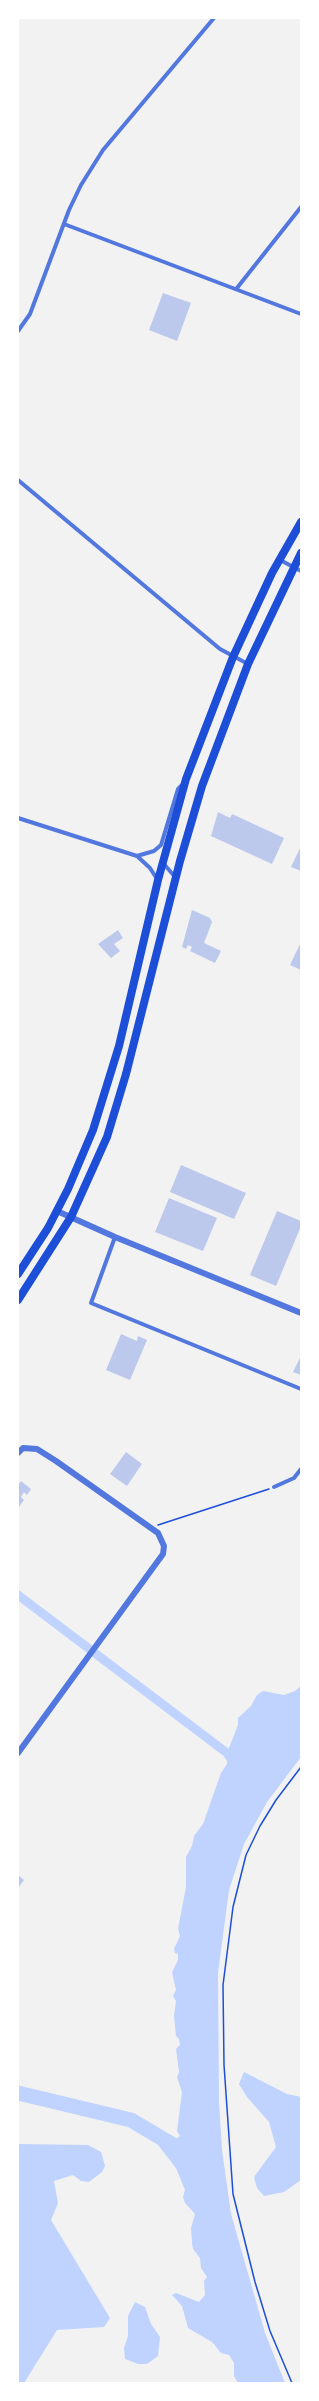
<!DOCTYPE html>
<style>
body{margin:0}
#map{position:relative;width:319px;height:2401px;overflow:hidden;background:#f2f2f2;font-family:Rubik,sans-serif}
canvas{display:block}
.frame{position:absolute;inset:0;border:19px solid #fff;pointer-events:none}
</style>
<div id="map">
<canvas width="319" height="2401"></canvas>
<div class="frame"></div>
</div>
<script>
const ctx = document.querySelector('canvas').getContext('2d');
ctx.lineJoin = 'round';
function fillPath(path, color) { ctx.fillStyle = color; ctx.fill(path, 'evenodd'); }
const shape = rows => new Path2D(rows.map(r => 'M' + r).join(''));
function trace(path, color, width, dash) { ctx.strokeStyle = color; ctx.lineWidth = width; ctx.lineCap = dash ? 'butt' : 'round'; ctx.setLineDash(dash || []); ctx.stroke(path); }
const water = shape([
 [301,1686,301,1757,267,1802,244,1844,229,1890,218,1973,219,2102,222,2150,231,2214,265,2333,285,2383,238,2383,234,2376,234,2363,229,2355,221,2353,212,2342,188,2328,182,2306,172,2295,176,2293,199,2302,205,2295,204,2281,207,2277,201,2268,200,2258,193,2249,192,2243,191,2228,195,2214,185,2203,183,2197,185,2190,176,2168,158,2145,156,2132,171,2142,180,2136,177,2131,182,2092,177,2077,179,2072,176,2049,180,2045,179,2039,176,2036,174,2016,176,2001,173,1996,176,1990,172,1972,178,1960,178,1954,175,1953,174,1949,180,1936,178,1929,186,1887,186,1857,192,1846,194,1836,203,1824,221,1773,227,1764,227,1753,238,1725,238,1718,251,1706,257,1695,263,1691,284,1695,295,1691],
 [244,2072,287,2094,301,2097,301,2180,284,2192,264,2196,257,2188,254,2177,276,2147,269,2122,247,2097,239,2084],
 [18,2144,88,2145,101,2152,105,2166,102,2172,89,2182,81,2181,73,2175,54,2181,58,2203,51,2220,110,2318,104,2327,57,2330,24,2383,18,2383],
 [135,2302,145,2307,151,2324,160,2337,158,2356,147,2364,138,2364,125,2359,124,2348,128,2336,128,2316]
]);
const canal = shape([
 [18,1595,227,1753,234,1763]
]);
const river = shape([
 [18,2093,131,2120,173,2145]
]);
const building = shape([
 [163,293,191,303,177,341,149,330],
 [218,812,230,818,232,814,284,838,272,864,211,836],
 [301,846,301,871,291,867],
 [192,910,210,918,212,922,204,943,221,951,215,963,190,951,192,947,188,945,186,949,182,947],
 [118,930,123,938,114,944,120,951,111,958,98,944],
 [301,942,301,970,290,965],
 [181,1165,246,1193,234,1219,170,1192],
 [169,1198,217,1218,203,1251,155,1232],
 [277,1211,301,1221,301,1226,276,1286,250,1275],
 [121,1334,137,1341,138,1336,147,1340,130,1380,106,1370],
 [301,1356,301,1375,293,1372],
 [126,1452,142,1464,127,1486,110,1474],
 [21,1481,31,1489,27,1495,24,1492,21,1497,24,1500,18,1508,18,1485],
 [18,1875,24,1880,18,1888]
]);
const path = shape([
 [158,1525,269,1489],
 [292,2383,270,2331,255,2282,233,2194,224,2065,223,1985,233,1907,246,1855,260,1826,276,1800,301,1767]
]);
const minor = shape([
 [64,224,301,314],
 [237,288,301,207],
 [18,331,30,314,69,210,81,185,103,150,214,18],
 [18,480,220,649,248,664],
 [280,560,301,571],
 [18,818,137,856,150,868,157,879],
 [137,856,154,851,161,845,178,789,182,785],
 [163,863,176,878],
 [115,1237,91,1303,301,1389],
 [274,1487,294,1478,301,1469]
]);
const tertiary = shape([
 [57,1211,115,1237,301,1313],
 [18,1453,23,1448,37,1449,56,1461,158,1533,164,1546,163,1554,18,1753]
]);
const primary = shape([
 [18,1274,48,1228,68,1189,93,1130,119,1046,158,880,186,779,233,657,272,573,301,522],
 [18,1300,71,1217,107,1137,126,1074,180,861,202,786,248,664,301,553]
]);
fillPath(water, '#bfd3fe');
trace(canal, '#bfd3fe', 9);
trace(river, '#bfd3fe', 15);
fillPath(building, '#bdc9ec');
trace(path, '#1d4ed8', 1.5);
trace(minor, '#5277de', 4);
trace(tertiary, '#5277de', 6);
trace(primary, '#1d4ed8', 8);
</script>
